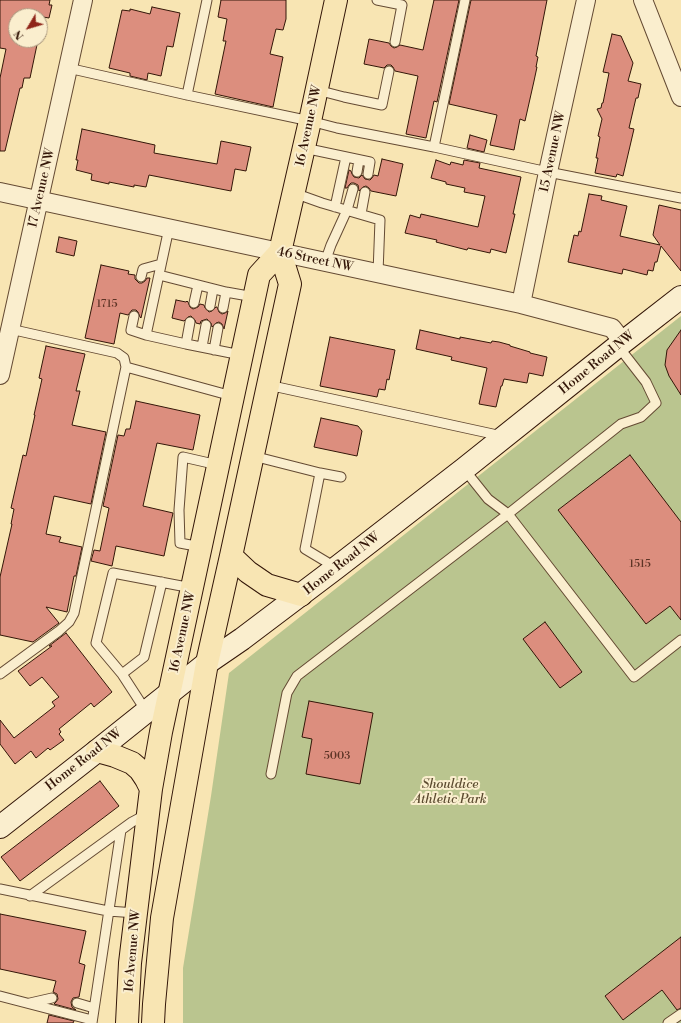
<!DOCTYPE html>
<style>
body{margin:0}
#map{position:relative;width:681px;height:1023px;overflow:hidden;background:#f8e5b3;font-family:"Libre Bodoni",serif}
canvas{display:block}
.north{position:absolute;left:8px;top:8px;width:40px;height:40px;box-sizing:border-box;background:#faeece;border:1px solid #aa987f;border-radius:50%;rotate:232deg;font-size:11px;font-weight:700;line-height:16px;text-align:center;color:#331608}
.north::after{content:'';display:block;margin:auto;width:14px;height:18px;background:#8f2418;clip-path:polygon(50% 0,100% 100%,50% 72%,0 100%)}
</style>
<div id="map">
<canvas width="681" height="1023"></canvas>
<div class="north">N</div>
</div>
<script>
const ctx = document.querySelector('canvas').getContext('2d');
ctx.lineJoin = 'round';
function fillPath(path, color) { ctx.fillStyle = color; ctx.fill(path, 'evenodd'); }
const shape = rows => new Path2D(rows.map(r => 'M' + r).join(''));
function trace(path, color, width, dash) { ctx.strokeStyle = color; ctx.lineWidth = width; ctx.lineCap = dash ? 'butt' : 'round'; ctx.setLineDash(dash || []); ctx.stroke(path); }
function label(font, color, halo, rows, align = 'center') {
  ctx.font = font + ' "Libre Bodoni",serif'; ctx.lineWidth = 4; ctx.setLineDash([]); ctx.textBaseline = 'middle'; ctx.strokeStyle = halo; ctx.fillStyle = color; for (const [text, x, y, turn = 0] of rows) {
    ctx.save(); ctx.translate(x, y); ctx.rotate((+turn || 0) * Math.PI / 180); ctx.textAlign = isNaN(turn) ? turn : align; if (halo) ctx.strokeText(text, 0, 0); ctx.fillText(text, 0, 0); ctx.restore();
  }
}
const green = shape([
 [681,316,681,1023,183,1023,183,968,211,796,229,673]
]);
const building = shape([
 [0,0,50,0,49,5,52,5,49,18,43,17,40,31,40,16,16,16,16,40,38,40,30,78,24,78,22,88,20,88,5,151,0,151,0,78,6,49,0,48,0,0],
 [221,0,286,0,286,19,283,30,276,29,270,54,283,57,273,107,215,94,226,41,223,41,227,19,218,17,221,0],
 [434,0,459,0,437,102,434,101,426,138,406,134,418,76,395,71,393,67,391,65,387,65,384,68,364,64,369,39,389,43,391,46,394,48,397,47,400,45,423,50,434,0],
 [471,0,547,0,536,56,538,57,536,67,537,67,534,81,525,121,520,119,514,150,490,145,497,115,449,104,471,0],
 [152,7,180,13,173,47,167,46,161,76,148,73,147,80,130,76,130,73,109,68,122,10,130,11,130,9,150,14,152,7],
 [612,34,621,36,633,63,628,81,641,84,638,98,636,98,629,128,634,129,623,176,617,174,616,177,595,173,598,158,596,158,600,137,598,136,602,119,597,109,601,108,602,103,603,103,609,73,603,72,612,34],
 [82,129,155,145,154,153,217,164,221,141,251,147,246,171,235,169,231,191,149,175,146,187,134,185,134,187,109,182,109,184,91,180,92,174,76,170,78,160,76,160,82,129],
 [470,135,487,140,484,152,467,148,470,135],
 [382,159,403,164,396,196,371,191,369,188,366,186,363,187,359,191,358,185,354,183,351,183,349,185,347,188,345,188,349,170,351,171,352,174,354,177,359,178,362,175,365,179,370,180,372,178,374,175,378,176,382,159],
 [436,160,450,165,451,162,463,165,464,160,480,163,479,168,521,177,513,214,515,214,506,253,491,249,490,253,468,248,467,250,436,242,437,240,405,233,410,215,420,218,421,214,478,227,485,196,464,192,465,188,446,184,446,182,431,178,436,160],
 [589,194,602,196,601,200,627,206,620,236,660,245,653,235,659,205,681,210,681,271,661,246,657,262,655,262,653,271,648,270,647,275,623,269,622,274,568,262,574,235,578,236,579,231,581,232,589,194],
 [59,237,77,241,74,256,56,252,59,237],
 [101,265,129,271,128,274,135,275,135,279,139,283,142,283,145,281,147,278,150,278,141,318,140,317,138,312,136,310,132,310,128,315,120,313,114,344,85,338,101,265],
 [176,300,186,302,187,301,188,302,190,307,193,309,198,307,200,304,204,305,205,308,209,312,212,311,216,307,217,307,219,312,222,314,225,313,228,311,224,329,222,324,219,322,216,323,212,327,211,323,207,319,201,321,200,324,196,323,195,320,191,316,188,317,184,321,172,318,176,300],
 [420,330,460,339,460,337,491,343,492,341,499,342,510,345,510,346,530,352,530,353,547,357,543,376,529,373,527,383,504,379,502,386,501,386,496,407,479,404,487,368,451,360,452,357,416,349,420,330],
 [681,330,681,395,669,376,665,365,667,350,681,330],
 [330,337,395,350,389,380,387,379,385,390,379,389,377,397,320,386,330,337],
 [46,346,85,354,76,391,80,391,72,425,106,432,91,504,54,496,46,534,61,537,59,542,82,547,76,576,74,576,67,612,46,607,59,623,33,642,0,635,0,577,12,524,11,524,14,509,11,508,23,455,26,456,35,415,34,415,42,379,39,378,46,346],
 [136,401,200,415,193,450,157,443,143,506,173,513,164,556,116,546,112,566,91,561,94,550,100,551,109,508,103,506,118,435,124,436,126,429,130,429,136,401],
 [321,418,358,426,362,431,357,456,314,447,321,418],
 [630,455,681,522,681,620,670,606,646,624,558,510,630,455],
 [545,622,582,672,560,688,523,639,545,622],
 [66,633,112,692,94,707,91,703,59,729,61,732,59,734,64,740,50,750,48,748,36,758,31,751,15,764,0,744,0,720,14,738,55,706,52,702,59,697,42,677,30,686,18,671,52,646,49,646,66,633],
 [309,701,373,713,360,784,306,774,312,739,302,737,309,701],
 [100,781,119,806,20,881,1,857,100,781],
 [0,914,86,931,79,963,85,965,79,997,73,998,71,1002,72,1007,76,1010,54,1004,56,1002,58,999,57,994,53,992,56,981,0,969,0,914],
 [681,937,681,1008,677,1010,662,990,623,1020,605,996,681,937],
 [49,1015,74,1021,73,1023,47,1023,49,1015]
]);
const lane = shape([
 [377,0,402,5,395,42],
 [465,0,434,147,548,172,681,198],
 [68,68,187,95,310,121,337,128,434,147],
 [317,90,344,97,382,105,389,71],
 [187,95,207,0],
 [304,148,370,162,368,174],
 [357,172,359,160],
 [294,193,322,203,380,220,378,273],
 [335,207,346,157],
 [361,214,365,192],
 [169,228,146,335,186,344,241,355],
 [325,262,331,245,347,210,353,189],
 [159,275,226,292,254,297],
 [141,277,143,269,161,264],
 [194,303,198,285],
 [210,306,213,289],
 [223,308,226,292],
 [134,316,131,330,146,335],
 [186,344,190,322],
 [202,347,206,325],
 [214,350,218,328],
 [126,367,232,396],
 [268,385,502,436],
 [253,456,320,473,305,549,335,567],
 [464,469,488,499,508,514,634,677,681,640],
 [320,473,341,477],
 [201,547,180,543,179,510,183,457,218,465],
 [0,674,59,631,69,622,74,613,126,367,124,358,117,353,10,329],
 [122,674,144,657,162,582],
 [146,711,122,674,96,643,113,573,192,588],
 [271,774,287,693,297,676,508,514,621,424,641,417,656,403,646,382,618,346],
 [0,889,108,911,136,913],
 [30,896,132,822,147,814],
 [0,996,92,1020],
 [30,1003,52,998],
 [77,1003,94,1008],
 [92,1023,121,830],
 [668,1023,681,1014]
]);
const street = shape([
 [643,0,681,97],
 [0,192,521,304,612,328,623,342],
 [521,304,548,172,586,0],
 [0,375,68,68,83,0]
]);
const secondary = shape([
 [0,827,97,751,207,663,242,639,336,568,464,469,618,346,681,297]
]);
const highway = shape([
 [231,556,248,572,267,585,301,595],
 [97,751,115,756,132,763,140,770,146,779,151,789],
 [127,1023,130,963,136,913,151,789,161,732,259,275,280,252,310,121,336,0],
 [153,1023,154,1004,162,918,207,663,231,556,290,284,280,252]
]);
const numberNames = [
 ["1715",107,304],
 ["1515",640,564],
 ["5003",337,756]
];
const streetNames = [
 ["16 Avenue NW",309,126,-78],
 ["15 Avenue NW",553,152,-78],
 ["17 Avenue NW",42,188,-77],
 ["46 Street NW",315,260,12],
 ["Home Road NW",597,363,-39],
 ["Home Road NW",342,564,-38],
 ["16 Avenue NW",183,632,-78],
 ["Home Road NW",84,760,-38],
 ["16 Avenue NW",133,951,-85]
];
const parkNames = [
 ["Shouldice",450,785],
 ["Athletic Park",450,800]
];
fillPath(green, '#bac58f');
fillPath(building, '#dc8e7e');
trace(building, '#331608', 1);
trace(lane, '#644a33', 11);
trace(street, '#644a33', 20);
trace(secondary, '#331608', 24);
trace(highway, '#331608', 24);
trace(lane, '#faeece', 9);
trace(street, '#faeece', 18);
trace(secondary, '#faeece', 22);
trace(highway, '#f8e5b3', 22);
label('11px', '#5d3426', null, numberNames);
label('13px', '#331608', '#faeece', streetNames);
label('italic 13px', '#5c4b30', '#faeece', parkNames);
</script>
